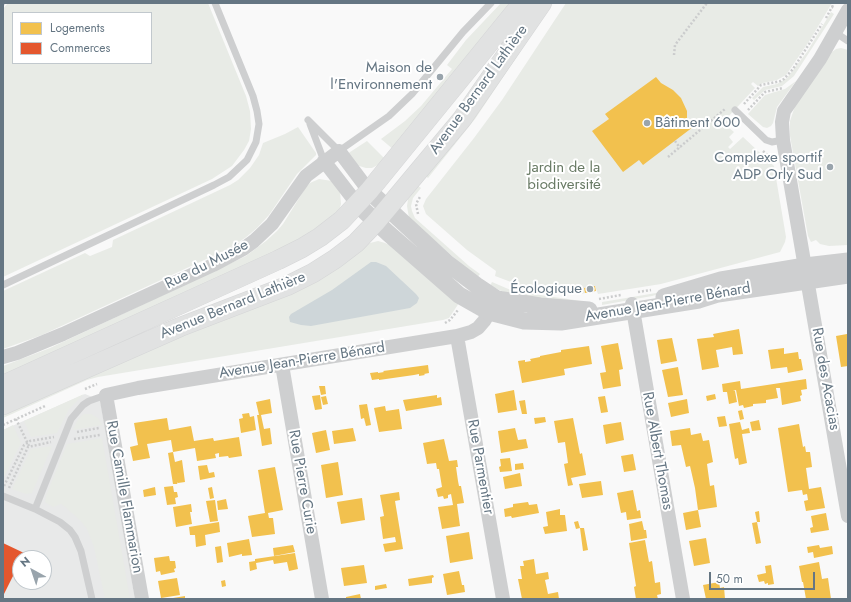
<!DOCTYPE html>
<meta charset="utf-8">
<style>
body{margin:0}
#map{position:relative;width:851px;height:602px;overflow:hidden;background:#f9f9f9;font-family:Jost,sans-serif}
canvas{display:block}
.frame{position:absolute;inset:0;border:4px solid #657683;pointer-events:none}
.legend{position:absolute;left:12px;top:12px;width:140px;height:52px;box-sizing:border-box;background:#fff;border:1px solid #c1c8cd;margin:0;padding:5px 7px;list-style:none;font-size:12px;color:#657683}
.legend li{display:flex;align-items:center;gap:8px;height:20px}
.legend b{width:20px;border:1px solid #c1c8cd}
.north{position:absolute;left:12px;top:550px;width:40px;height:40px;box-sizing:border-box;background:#fff;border:1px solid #c1c8cd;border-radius:50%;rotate:320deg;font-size:11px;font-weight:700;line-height:16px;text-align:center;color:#657683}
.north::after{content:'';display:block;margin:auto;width:14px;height:18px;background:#99a4ac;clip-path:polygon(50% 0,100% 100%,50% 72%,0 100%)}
.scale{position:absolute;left:709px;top:572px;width:106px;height:18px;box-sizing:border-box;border:2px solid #657683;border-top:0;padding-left:5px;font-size:12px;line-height:14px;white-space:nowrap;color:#657683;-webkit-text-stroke:3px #fff;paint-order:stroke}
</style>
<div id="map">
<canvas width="851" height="602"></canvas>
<div class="frame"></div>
<ul class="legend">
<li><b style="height:11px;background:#f2c14e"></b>Logements</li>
<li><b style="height:11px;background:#e4572e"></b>Commerces</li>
</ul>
<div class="north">N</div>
<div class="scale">50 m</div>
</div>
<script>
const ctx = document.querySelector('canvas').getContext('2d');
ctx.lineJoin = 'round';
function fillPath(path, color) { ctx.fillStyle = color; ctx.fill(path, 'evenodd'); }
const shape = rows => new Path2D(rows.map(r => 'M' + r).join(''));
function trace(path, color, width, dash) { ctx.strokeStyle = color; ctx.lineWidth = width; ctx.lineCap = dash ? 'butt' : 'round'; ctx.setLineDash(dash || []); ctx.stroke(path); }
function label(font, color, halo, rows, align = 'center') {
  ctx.font = font + ' Jost,sans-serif'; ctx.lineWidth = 4; ctx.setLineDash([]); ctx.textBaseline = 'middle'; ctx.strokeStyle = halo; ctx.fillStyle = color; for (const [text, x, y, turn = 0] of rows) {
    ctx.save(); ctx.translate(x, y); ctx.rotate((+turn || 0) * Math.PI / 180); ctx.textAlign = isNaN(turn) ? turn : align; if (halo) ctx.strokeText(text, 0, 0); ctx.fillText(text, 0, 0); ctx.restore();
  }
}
const built = shape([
 [85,394,100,400,135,599,3,599,3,430],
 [20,558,44,558,44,582,20,582]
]);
const green = shape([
 [8,3,208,3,246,96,250,111,251,129,249,141,244,150,232,166,212,179,3,277,3,9],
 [13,13,151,13,151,63,13,63],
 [501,3,516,3,394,150,381,139,405,121,421,106,452,69,447,65,466,40],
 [548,3,553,3,475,119,428,178,425,175],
 [566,3,832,3,810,40,786,75,777,80,763,83,758,86,753,82,751,84,755,88,727,118,731,123,728,127,734,132,729,137,733,142,728,147,730,149,743,137,774,166,786,237,785,242,780,252,661,284,598,294,595,286,584,288,585,293,581,294,519,285,495,276,496,271,467,250,426,214,423,206,426,199,474,138,502,100],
 [831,12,834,14,794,76,782,86,765,90,754,100,752,98,763,87,777,84,787,78,807,52],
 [841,48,848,50,848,245,829,246,820,244,816,240,811,242,808,236,790,136,790,121,795,106,832,52,836,49],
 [796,81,777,107,773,123,771,126,767,128,763,127,748,114,765,95,785,89],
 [298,127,316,153,316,155,297,174,269,215,257,228,245,238,228,249,42,335,3,349,3,291,85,253,90,256,112,247,113,240,230,185,238,180,250,168,259,155,263,143,285,134],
 [367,141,386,160,380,164,372,168,366,168,356,165,347,154],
 [319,179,332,181,340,191,341,204,338,214,310,236,3,377,3,366,50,348,246,256,266,241,277,231,283,224,306,187,310,183],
 [417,185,421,188,413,198,411,206,412,211,415,218,469,266,480,274,477,278,409,218,407,206,408,199],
 [378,241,385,243,392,246,459,303,449,318,443,320,98,377,87,380,3,418,3,414,366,244],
 [706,278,714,278,652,296,602,305,602,302,656,293],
 [492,282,513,291,581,301,580,305,504,292,490,286],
 [84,394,69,409,57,433,31,437,24,421],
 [84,414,91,414,98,418,102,425,73,430,78,419],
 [13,425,21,443,3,479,3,430],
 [102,438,130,599,105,599,94,547,87,529,80,520,64,506,61,504,53,507,45,502,46,496,67,444],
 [52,446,32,493,26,494,12,489,31,449]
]);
const water = shape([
 [371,262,376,262,386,266,416,294,419,298,417,303,410,308,311,326,301,325,290,322,289,317,291,314,332,290]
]);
const homes = shape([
 [656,77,661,83,673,90,681,98,687,111,687,118,693,127,643,165,639,160,623,172,592,131,609,119,605,114],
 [595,286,596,291,585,293,584,288],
 [739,329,743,354,733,355,732,347,716,350,719,367,702,370,697,339,714,337,713,334],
 [847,334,848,366,841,367,836,336],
 [672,338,677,361,661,364,657,340],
 [618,343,623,369,619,370,621,386,603,389,600,373,606,372,601,346],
 [589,346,592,364,564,369,565,375,522,383,518,361,525,360,525,362,531,361,530,359,540,357,540,356,561,352,561,350],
 [784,348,784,354,798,352,799,359,801,359,803,370,788,373,787,367,771,369,768,350],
 [428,365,429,373,424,374,425,375,419,376,419,374,414,375,379,380,379,379,372,380,370,373,378,372,378,373,384,372,383,371],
 [678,367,683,395,668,397,662,370],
 [806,379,807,389,801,390,802,395,800,396,801,401,782,405,780,388,776,388,778,398,766,400,766,403,753,404,753,406,744,408,743,405,739,406,736,390,733,391,735,391,737,402,729,404,727,392,723,392,722,384,740,381,741,389],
 [319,386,325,386,326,394,321,395],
 [514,390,517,410,498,413,495,394],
 [715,394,716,399,707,401,706,396],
 [320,395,322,409,315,410,312,396],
 [437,395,437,398,441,397,442,405,406,411,403,400],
 [326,396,328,404,323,405,321,397],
 [605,396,608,412,601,413,598,397],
 [270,399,272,413,261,415,264,429,270,428,272,444,262,446,257,415,259,415,256,402],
 [687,399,689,413,671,417,668,403],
 [525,400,527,414,522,414,519,401],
 [367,404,371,425,366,426,364,418,361,419,359,405],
 [385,406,386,411,399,409,402,429,379,432,374,408],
 [742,410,744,419,740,420,738,411],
 [249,413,250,417,254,416,256,430,241,433,239,419,243,418,242,414],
 [725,416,727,426,719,427,717,417],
 [545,417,546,422,535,424,534,418],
 [167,418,169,430,191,426,194,441,213,438,214,441,239,437,242,456,229,458,228,456,219,457,219,453,215,454,216,458,197,461,195,448,173,452,171,440,147,444,150,458,133,461,130,447,138,445,134,423],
 [573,418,580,454,582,453,586,475,571,478,573,485,568,486,564,464,568,463,565,442,558,443,554,421],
 [759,420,761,430,752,431,750,422],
 [621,422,624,440,606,444,603,425],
 [740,422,742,430,749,428,750,433,742,434,747,463,739,465,738,458,735,459,729,424],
 [799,424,803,447,805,446,806,452,810,452,812,467,806,468,809,489,821,487,825,508,806,511,804,501,808,500,807,494,803,495,802,490,788,492,778,428],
 [353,428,356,441,334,444,332,431],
 [515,428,518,440,526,439,528,448,501,453,498,431],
 [690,428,691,435,701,433,703,441,709,440,713,462,707,464,710,486,714,485,717,507,698,510,701,527,686,530,683,513,698,510,695,488,690,466,686,467,681,445,672,446,670,431],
 [326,430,330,450,316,453,312,433],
 [444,439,449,461,457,460,458,467,456,467,458,481,459,486,461,486,464,503,457,504,460,526,442,529,438,507,453,505,451,494,448,495,448,498,444,499,443,496,438,497,436,489,442,487,439,469,437,469,436,463,427,464,423,443],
 [173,452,175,462,182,460,185,482,178,483,178,482,177,484,173,484,168,453],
 [633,454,636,470,624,472,621,456],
 [510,458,512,471,500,472,499,467,501,466,500,459],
 [338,462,343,495,326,498,321,465],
 [523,463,524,469,515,470,515,464],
 [207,465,209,473,214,472,215,477,200,480,198,466],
 [275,467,283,510,268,513,269,518,273,518,275,534,252,537,248,516,265,513,258,470],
 [520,473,522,486,505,489,503,477],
 [601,481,603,495,582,498,579,484],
 [173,486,174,492,177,492,178,497,175,498,176,504,167,505,164,487],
 [155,487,156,495,144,497,143,490],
 [212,487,214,498,210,499,208,488],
 [633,490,637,511,640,510,641,518,627,520,626,512,621,513,617,493],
 [399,492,400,500,395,501,403,549,385,552,383,544,396,542,395,537,383,539,380,517,384,516,380,495],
 [362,498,365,520,341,524,337,502],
 [226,499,228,509,218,510,217,501],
 [215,500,218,521,210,522,206,501],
 [528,502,529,505,537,504,539,513,512,518,511,516,505,517,504,509,513,507,513,504],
 [191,504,192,512,190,512,192,524,176,527,173,507],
 [560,509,560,515,565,515,567,531,545,534,543,527,548,526,546,512],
 [759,511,760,522,757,522,761,543,756,544,752,523,757,522,755,512],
 [826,513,829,530,811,533,810,528,813,527,811,516],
 [578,521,580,528,576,529,574,522],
 [642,521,644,530,646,530,647,538,631,541,629,524],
 [219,522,220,532,205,535,206,545,196,547,195,535,190,535,189,527],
 [580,528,584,528,588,550,583,551],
 [469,532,473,559,450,563,446,536],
 [706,538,710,563,694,566,689,541],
 [249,539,252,555,242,556,242,554,229,557,227,543],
 [645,540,649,562,652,561,655,583,660,582,661,594,657,595,658,599,636,599,634,587,636,586,629,543],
 [293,545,295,552,274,556,273,548],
 [819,545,820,548,832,546,833,554,814,558,813,552,808,553,807,547],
 [221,546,223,562,217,563,215,547],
 [295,553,298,569,289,571,287,562,274,564,273,560,256,563,257,569,250,571,249,562,255,561,255,559],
 [169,556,170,561,175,561,176,568,174,569,175,572,161,575,160,571,156,572,154,558],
 [534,559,536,574,548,572,549,579,545,580,548,594,558,592,559,599,539,599,539,598,522,599,518,579,522,579,520,566,524,566,523,561],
 [819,562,822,579,828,578,831,599,806,599,803,582,802,582,799,566],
 [364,565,367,583,344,586,341,568],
 [771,565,774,584,768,585,768,583,765,584,764,581,759,582,757,575,766,573,765,566],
 [459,571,462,585,464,585,465,592,447,595,443,574],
 [433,575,434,577,432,578,432,583,409,586,408,579],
 [177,578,180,595,161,598,158,581],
 [225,580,226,586,222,587,221,581],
 [719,582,720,588,724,587,725,599,706,599,703,585],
 [386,584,387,588,375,590,375,586],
 [360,594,361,599,346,599,346,597],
 [185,596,185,599,173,599,173,598]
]);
const shops = shape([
 [3,543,24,553,22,558,20,558,20,562,3,596]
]);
const path = shape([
 [3,5,4,3],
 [832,7,834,3],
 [826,18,832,7,834,8],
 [674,55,675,45,707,3],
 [744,104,761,85,781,81,784,79,793,69,822,24],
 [748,110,765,92,783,88],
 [675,141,680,148],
 [763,151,771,158],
 [668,157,725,109],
 [418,214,416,204,420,197],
 [638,292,651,290],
 [599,299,621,295],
 [445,323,450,320,458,310],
 [85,389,97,384],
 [16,419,29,446],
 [3,425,45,406],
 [77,432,99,428],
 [74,439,100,435],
 [4,486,24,445,30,441,54,437],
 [9,488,28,447,51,442]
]);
const service = shape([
 [836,33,848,41],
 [735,110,766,140,772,142,783,140],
 [308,120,339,151,389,116,412,94,463,32,491,3],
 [310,124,324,161],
 [3,285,214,185,229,177,247,160,256,142,259,124,257,111,253,96,215,3],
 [3,496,35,509,71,419,83,405,89,401,106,395],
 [35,509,60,522,70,530,75,537,81,551,92,599]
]);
const minor = shape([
 [848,10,820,59,784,111,782,122,783,140,848,516],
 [324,161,358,205],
 [632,304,683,599],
 [457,336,503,599],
 [3,357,17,353,63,334,213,265,243,249,254,241,272,224,306,176,339,151,369,191],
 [282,365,322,599],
 [142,599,106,395,138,388,457,336,471,332,478,328,484,321,495,303]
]);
const tertiary = shape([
 [369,191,447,263,476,285,497,299,540,306,589,310],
 [358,205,388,233,459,295,489,312,524,321,561,322,699,300,718,294,848,275],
 [664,297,721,280,805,266,848,261]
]);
const secondary = shape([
 [3,385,278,260,302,248,320,237,342,220,369,191,522,3],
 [3,405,180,327,287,286,313,273,335,259,356,243,376,222,462,119,542,3]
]);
const markers = [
 [440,77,4,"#99a4ac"],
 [647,123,4,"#99a4ac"],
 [830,167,4,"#99a4ac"],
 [590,289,4,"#99a4ac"]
];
const poiNames = [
 ["Maison de",432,68],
 ["l'Environnement",432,85],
 ["Bâtiment 600",655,123,"left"],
 ["Complexe sportif",822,158],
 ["ADP Orly Sud",822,175],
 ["Écologique",582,289]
];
const streetNames = [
 ["Avenue Bernard Lathière",479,90,-54],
 ["Rue du Musée",207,265,-27],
 ["Avenue Jean-Pierre Bénard",668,303,-10],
 ["Avenue Bernard Lathière",233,306,-22],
 ["Avenue Jean-Pierre Bénard",302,361,-9],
 ["Rue des Acacias",825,379,80],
 ["Rue Albert Thomas",657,451,80],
 ["Rue Parmentier",480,467,80],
 ["Rue Pierre Curie",302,482,80],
 ["Rue Camille Flammarion",124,497,80]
];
const parkNames = [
 ["Jardin de la",564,168],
 ["biodiversité",564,185]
];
fillPath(built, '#e8e9e9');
fillPath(green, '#e8ebe6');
fillPath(water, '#ced6d9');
fillPath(homes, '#f2c14e');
fillPath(shops, '#e4572e');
trace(secondary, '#d5d6d7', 20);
trace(path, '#cbcccd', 2.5, [2, 2]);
trace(service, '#cecfd0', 7);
trace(minor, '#cecfd0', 14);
trace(tertiary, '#cecfd0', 17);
trace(secondary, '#e1e2e2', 19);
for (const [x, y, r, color] of markers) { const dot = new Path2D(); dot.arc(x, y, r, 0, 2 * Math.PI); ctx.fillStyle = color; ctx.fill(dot); trace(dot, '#fff', 1.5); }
label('15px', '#657683', '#fff', poiNames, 'right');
label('15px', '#657683', '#fff', streetNames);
label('15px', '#687a64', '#fff', parkNames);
</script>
